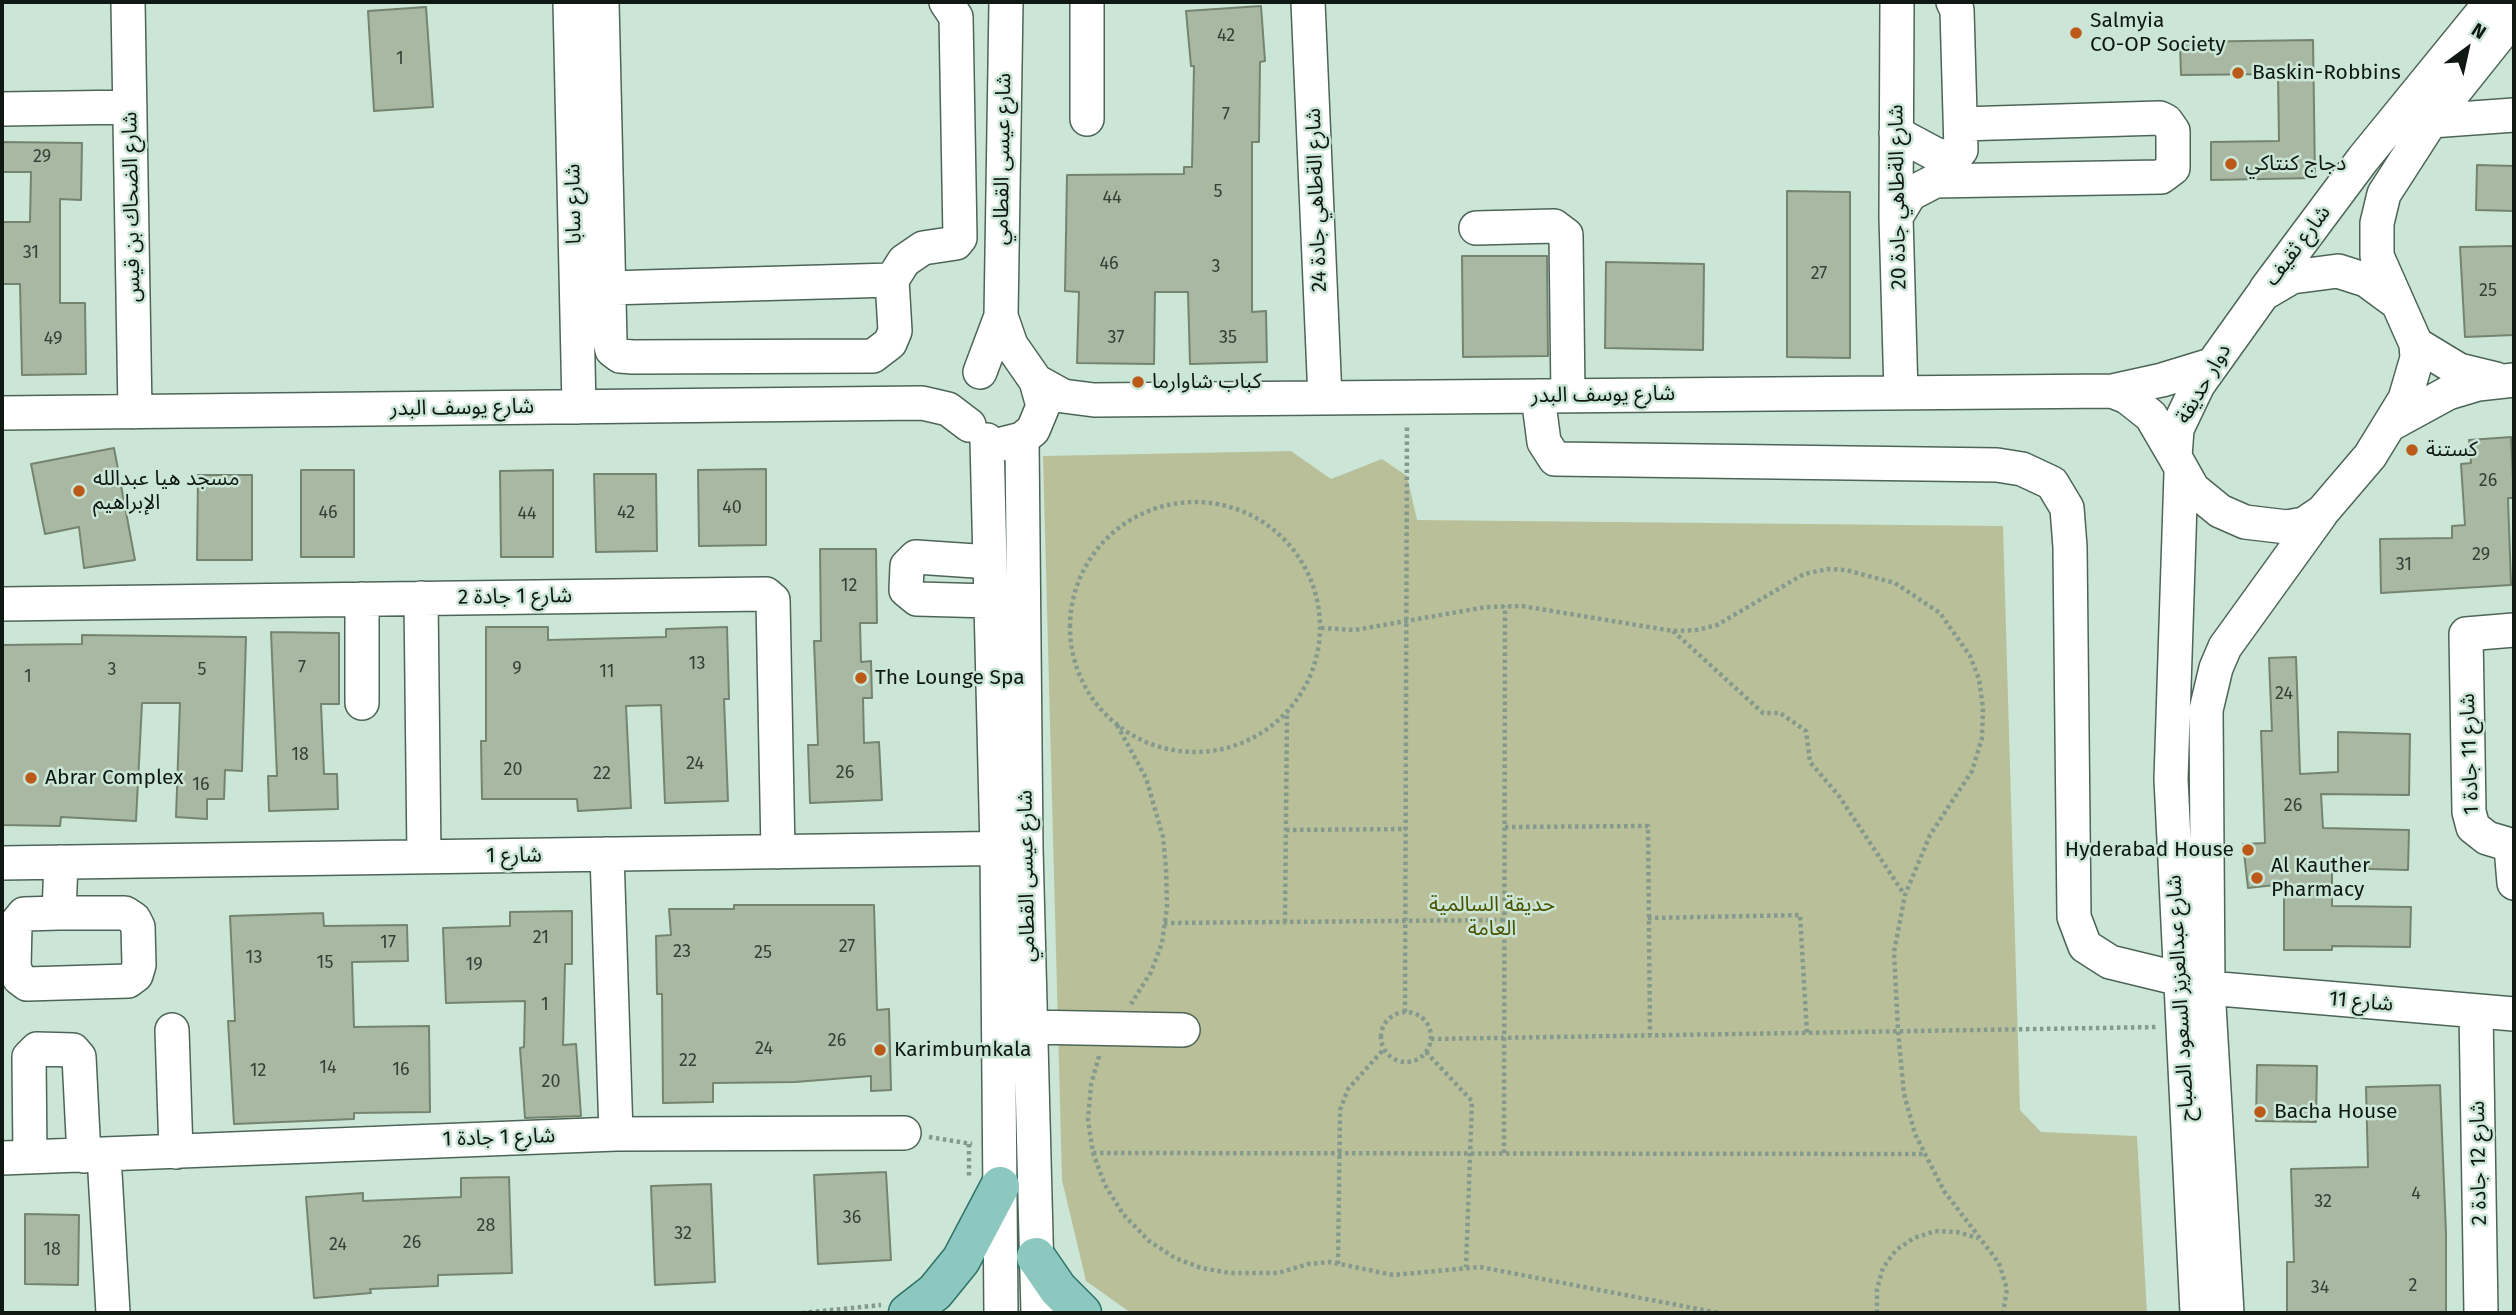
<!DOCTYPE html>
<meta charset="utf-8">
<style>
body{margin:0}
#map{position:relative;width:2516px;height:1315px;overflow:hidden;background:#cbe6d6;font-family:"Fira Sans",sans-serif}
canvas{display:block}
.frame{position:absolute;inset:0;border:4px solid #0f1813;pointer-events:none}
.north{position:absolute;left:2432px;top:14px;width:70px;height:70px;-webkit-text-stroke:5px #cbe6d6;paint-order:stroke;rotate:33deg;font-size:19px;font-weight:700;line-height:28px;text-align:center;color:#0f1813}
.north::after{content:'';display:block;margin:auto;width:24px;height:32px;background:#0f1813;clip-path:polygon(50% 0,100% 100%,50% 72%,0 100%)}
</style>
<div id="map">
<canvas width="2516" height="1315"></canvas>
<div class="frame"></div>
<div class="north">N</div>
</div>
<script>
const ctx = document.querySelector('canvas').getContext('2d');
ctx.lineJoin = 'round';
function fillPath(path, color) { ctx.fillStyle = color; ctx.fill(path, 'evenodd'); }
const shape = rows => new Path2D(rows.map(r => 'M' + r).join(''));
function trace(path, color, width, dash) { ctx.strokeStyle = color; ctx.lineWidth = width; ctx.lineCap = dash ? 'butt' : 'round'; ctx.setLineDash(dash || []); ctx.stroke(path); }
function label(font, color, halo, rows, align = 'center') {
  ctx.font = font + ' "Fira Sans","Noto Sans Arabic",sans-serif'; ctx.lineWidth = 5; ctx.setLineDash([]); ctx.textBaseline = 'middle'; ctx.strokeStyle = halo; ctx.fillStyle = color; for (const [text, x, y, turn = 0] of rows) {
    ctx.save(); ctx.translate(x, y); ctx.rotate((+turn || 0) * Math.PI / 180); ctx.textAlign = isNaN(turn) ? turn : align; if (halo) ctx.strokeText(text, 0, 0); ctx.fillText(text, 0, 0); ctx.restore();
  }
}
const green = shape([
 [1291,451,1331,479,1382,459,1407,476,1417,520,2003,526,2020,1110,2041,1132,2137,1136,2147,1313,1131,1313,1086,1281,1062,1180,1043,456]
]);
const building = shape([
 [1261,6,1265,61,1260,62,1259,142,1252,142,1252,312,1266,311,1267,362,1190,364,1188,292,1155,292,1154,364,1077,363,1079,292,1065,291,1067,175,1184,174,1184,167,1192,167,1194,66,1191,66,1186,11,1261,6],
 [426,7,433,107,374,111,368,11,426,7],
 [2313,40,2315,178,2211,180,2211,142,2279,141,2278,74,2181,75,2180,42,2313,40],
 [2,142,82,143,81,200,60,199,60,303,85,303,86,374,22,375,20,284,2,284,2,222,30,222,31,172,2,172,2,142],
 [2477,165,2514,166,2514,211,2476,210,2477,165],
 [1787,191,1850,192,1850,358,1787,357,1787,191],
 [2514,246,2514,335,2465,337,2460,247,2514,246],
 [1462,256,1547,256,1548,356,1463,357,1462,256],
 [1606,262,1704,264,1703,350,1605,348,1606,262],
 [2511,437,2514,498,2508,498,2511,585,2381,593,2380,539,2452,538,2452,526,2465,525,2461,464,2471,463,2469,440,2511,437],
 [114,448,135,560,84,568,79,527,45,534,31,464,114,448],
 [766,469,766,545,699,546,698,470,766,469],
 [301,470,354,470,354,557,301,557,301,470],
 [553,470,553,557,501,557,500,471,553,470],
 [594,474,656,474,657,551,596,552,594,474],
 [198,475,252,475,252,560,197,560,198,475],
 [820,549,876,549,877,623,860,623,861,662,871,661,872,698,863,698,864,743,879,742,882,800,810,803,808,745,818,745,814,641,821,641,820,549],
 [486,627,548,627,548,640,666,637,666,629,727,627,729,699,724,699,728,801,665,803,661,705,626,706,631,808,578,811,577,799,482,799,481,741,486,741,486,627],
 [271,632,339,633,339,704,321,704,324,774,337,774,338,809,269,811,268,776,277,776,271,632],
 [82,635,246,637,242,771,225,770,224,799,207,799,207,819,176,817,180,703,142,703,136,821,61,817,60,826,2,825,2,645,82,644,82,635],
 [2296,657,2300,774,2338,772,2338,732,2410,734,2409,795,2321,794,2323,828,2409,830,2408,870,2332,868,2332,906,2411,907,2410,947,2332,946,2332,950,2284,950,2284,884,2248,888,2243,844,2265,843,2261,731,2272,731,2269,658,2296,657],
 [734,905,874,905,877,1010,889,1009,891,1090,871,1091,871,1076,795,1082,713,1083,713,1102,663,1103,662,994,657,994,656,936,671,935,669,909,734,909,734,905],
 [572,911,572,964,565,964,563,1045,576,1044,581,1116,525,1118,520,1048,524,1047,525,1001,446,1003,443,928,510,926,510,912,572,911],
 [323,913,324,926,407,925,408,961,352,962,354,1027,429,1026,430,1112,354,1113,354,1119,234,1124,228,1021,235,1021,230,916,323,913],
 [2257,1065,2317,1066,2316,1122,2256,1121,2257,1065],
 [2440,1085,2446,1233,2446,1313,2287,1313,2287,1262,2294,1262,2291,1169,2368,1167,2366,1087,2440,1085],
 [886,1172,891,1260,818,1264,814,1175,886,1172],
 [509,1177,512,1273,438,1275,438,1286,370,1289,371,1293,314,1298,306,1197,363,1193,363,1201,461,1197,461,1178,509,1177],
 [711,1184,715,1282,655,1285,651,1186,711,1184],
 [25,1214,79,1215,78,1285,25,1284,25,1214]
]);
const path = shape([
 '1070 627a125 125 0 1 1 250 0a125 125 0 1 1-250 0Z',
 [1321,628,1355,630,1486,607,1522,606,1673,631,1697,630,1717,625,1804,574,1828,569,1846,570,1895,583,1940,613,1970,656,1979,679,1983,708,1982,738,1972,771,1930,835,1905,895,1894,952,1898,1031,1904,1094,1915,1134,1944,1191,1999,1263,2007,1289,2003,1313],
 [1673,631,1763,713,1780,713,1806,731,1810,762,1839,796,1904,894],
 [1117,725,1146,778,1163,837,1166,868,1167,907,1162,943,1151,972,1131,1004],
 [1505,827,1648,826,1650,1035],
 [1286,830,1406,829],
 [1648,918,1800,915,1807,1033],
 [1285,922,1287,713],
 [1164,923,1504,920],
 [1405,1012,1407,424],
 '1381 1037a25 25 0 1 1 50 0a25 25 0 1 1-50 0Z',
 [1431,1039,2158,1027],
 [1426,1052,1472,1101,1466,1267],
 [1099,1056,1091,1085,1088,1120,1093,1153,1105,1185,1123,1214,1149,1241,1175,1258,1201,1268,1230,1273,1278,1273,1308,1264,1330,1262,1393,1275,1480,1267,1719,1313],
 [929,1137,972,1144],
 [969,1144,969,1178],
 [1093,1153,1924,1154],
 [1504,1153,1505,606],
 [1338,1264,1340,1110,1348,1089,1384,1049],
 [802,1313,881,1305],
 [1877,1313,1877,1289,1883,1268,1896,1250,1914,1238,1935,1231,1957,1232,1978,1238]
]);
const minor = shape([
 [128,2,135,412],
 [570,2,579,407],
 [602,2,610,342,612,350,620,356,633,357,873,356,890,343,895,331,892,280,904,261,923,248,956,243,960,238,956,17,946,2],
 [1308,2,1325,398],
 [1897,2,1896,217,1901,393],
 [2,109,130,107],
 [1087,119,1087,2],
 [2431,121,2514,115],
 [1896,133,1939,156,1957,155,1961,150,1957,10,1953,2],
 [1896,217,1910,194,1935,181,2161,177,2173,168,2173,131,2166,121,2160,118,1961,124],
 [1476,228,1554,226,1566,235,1568,396],
 [608,288,892,280],
 [2266,289,2363,159,2491,2],
 [2396,302,2366,280,2338,271,2292,277,2263,294,2198,385,2177,429,2175,457,2193,489,2220,511,2245,522,2287,527,2304,524,2323,511,2370,456,2405,399,2417,358,2416,344,2377,256,2377,223,2384,194,2431,121,2514,17],
 [1001,316,1011,345,1036,381,1043,406,1033,430,1022,439,1002,444],
 [2416,344,2459,370,2496,379],
 [980,372,1001,316,1006,2],
 [1036,381,1063,396,1094,400,2112,391,2162,380,2211,365],
 [2112,391,2127,397,2151,416,2175,457],
 [1538,396,1544,442,1555,459,1997,465,2022,469,2052,483,2067,508,2070,547,2074,917,2085,946,2110,962,2180,979],
 [2,413,922,403,948,409,969,425],
 [2393,423,2448,393,2478,384,2514,380],
 [1022,439,1026,848,1038,1313],
 [987,440,997,849,1001,1313],
 [2181,473,2171,779,2197,1313],
 [990,562,916,557,907,566,906,590,917,599,991,601],
 [421,598,424,857],
 [362,599,362,703],
 [2,604,766,594,773,600,778,852],
 [2514,630,2466,634,2469,812,2473,827,2487,838,2514,846],
 [2511,847,2514,883],
 [2,863,1026,848],
 [59,913,125,913,134,919,138,927,139,965,136,975,128,981,27,984,19,978,14,968,15,925,24,914,59,913,61,862],
 [2208,988,2514,1014],
 [2476,1012,2481,1313],
 [1030,1027,1183,1030],
 [172,1030,176,1152],
 [616,1134,904,1133],
 [104,1155,113,1313],
 [30,1157,29,1057,37,1049,73,1050,79,1057,84,1156],
 [2,1158,616,1134,607,854],
 [2227,1313,2208,988,2206,710,2216,668,2225,647,2321,514]
]);
const major = shape([
 [1036,1257,1058,1289,1082,1313],
 [908,1313,935,1292,961,1260,1000,1186]
]);
const markers = [
 [2076,33,7,"#ba5918"],
 [2238,73,7,"#ba5918"],
 [2231,164,7,"#ba5918"],
 [1138,382,7,"#ba5918"],
 [2412,450,7,"#ba5918"],
 [79,491,7,"#ba5918"],
 [861,678,7,"#ba5918"],
 [31,778,7,"#ba5918"],
 [2248,850,7,"#ba5918"],
 [2257,878,7,"#ba5918"],
 [880,1050,7,"#ba5918"],
 [2260,1112,7,"#ba5918"]
];
const numberNames = [
 ["42",1226,36],
 ["1",400,59],
 ["7",1226,115],
 ["29",42,157],
 ["5",1218,192],
 ["44",1112,198],
 ["31",31,253],
 ["46",1109,264],
 ["3",1216,267],
 ["27",1819,274],
 ["25",2488,291],
 ["37",1116,338],
 ["35",1228,338],
 ["49",53,339],
 ["26",2488,481],
 ["40",732,508],
 ["46",328,513],
 ["42",626,513],
 ["44",527,514],
 ["29",2481,555],
 ["31",2404,565],
 ["12",849,586],
 ["13",697,664],
 ["7",302,668],
 ["9",517,669],
 ["3",112,670],
 ["5",202,670],
 ["11",607,672],
 ["1",28,677],
 ["24",2284,694],
 ["18",300,755],
 ["24",695,764],
 ["20",513,770],
 ["26",845,773],
 ["22",602,774],
 ["16",201,785],
 ["26",2293,806],
 ["21",541,938],
 ["17",388,943],
 ["27",847,947],
 ["23",682,952],
 ["25",763,953],
 ["13",254,958],
 ["15",325,963],
 ["19",474,965],
 ["1",545,1005],
 ["26",837,1041],
 ["24",764,1049],
 ["22",688,1061],
 ["14",328,1068],
 ["16",401,1070],
 ["12",258,1071],
 ["20",551,1082],
 ["4",2416,1194],
 ["32",2323,1202],
 ["36",852,1218],
 ["28",486,1226],
 ["32",683,1234],
 ["26",412,1243],
 ["24",338,1245],
 ["18",52,1250],
 ["2",2413,1286],
 ["34",2320,1288]
];
const poiNames = [
 ["Salmyia",2090,21],
 ["CO-OP Society",2090,45],
 ["Baskin-Robbins",2252,73],
 ["دجاج كنتاكي",2245,164],
 ["كباب شاوارما",1152,382],
 ["كستنة",2426,450],
 ["مسجد هيا عبدالله",93,479],
 ["الإبراهيم",93,503],
 ["The Lounge Spa",875,678],
 ["Abrar Complex",45,778],
 ["Hyderabad House",2234,850,"right"],
 ["Al Kauther",2271,866],
 ["Pharmacy",2271,890],
 ["Karimbumkala",894,1050],
 ["Bacha House",2274,1112]
];
const streetNames = [
 ["شارع عيسى القطامي",1003,159,-89],
 ["شارع الةطاهي جادة 20",1898,197,-91],
 ["شارع الةطاهي جادة 24",1317,200,-92],
 ["شارع سابا",574,204,-91],
 ["شارع الضحاك بن قيس",132,207,-91],
 ["شارع ثقيف",2298,246,-53],
 ["دوار حديقة",2204,384,-60],
 ["شارع يوسف البدر",1603,395,-1],
 ["شارع يوسف البدر",462,408,-1],
 ["شارع 1 جادة 2",515,597,-1],
 ["شارع 11 جادة 1",2470,754,-92],
 ["شارع 1",514,856,-1],
 ["شارع عيسى القطامي",1027,876,-91],
 ["شارع عبدالعزيز السعود الصباح",2181,998,-93],
 ["شارع 11",2361,1002,5],
 ["شارع 1 جادة 1",499,1138,-2],
 ["شارع 12 جادة 2",2479,1163,-91]
];
const parkNames = [
 ["حديقة السالمية",1492,905],
 ["العامة",1492,929]
];
fillPath(green, '#b9c099');
fillPath(building, '#a8b8a2');
trace(building, '#75846f', 2);
trace(minor, '#4d6557', 36);
trace(major, '#2e7267', 41);
trace(path, '#859a8e', 4.5, [3.5, 3.5]);
trace(minor, '#fff', 33);
trace(major, '#8cc8bf', 38);
for (const [x, y, r, color] of markers) { const dot = new Path2D(); dot.arc(x, y, r, 0, 2 * Math.PI); ctx.fillStyle = color; ctx.fill(dot); trace(dot, '#cbe6d6', 2.5); }
label('18px', '#354037', null, numberNames);
label('21px', '#0f1813', '#cbe6d6', poiNames, 'left');
label('21px', '#0f1813', '#cbe6d6', streetNames);
label('21px', '#4b5200', '#cbe6d6', parkNames);
</script>
